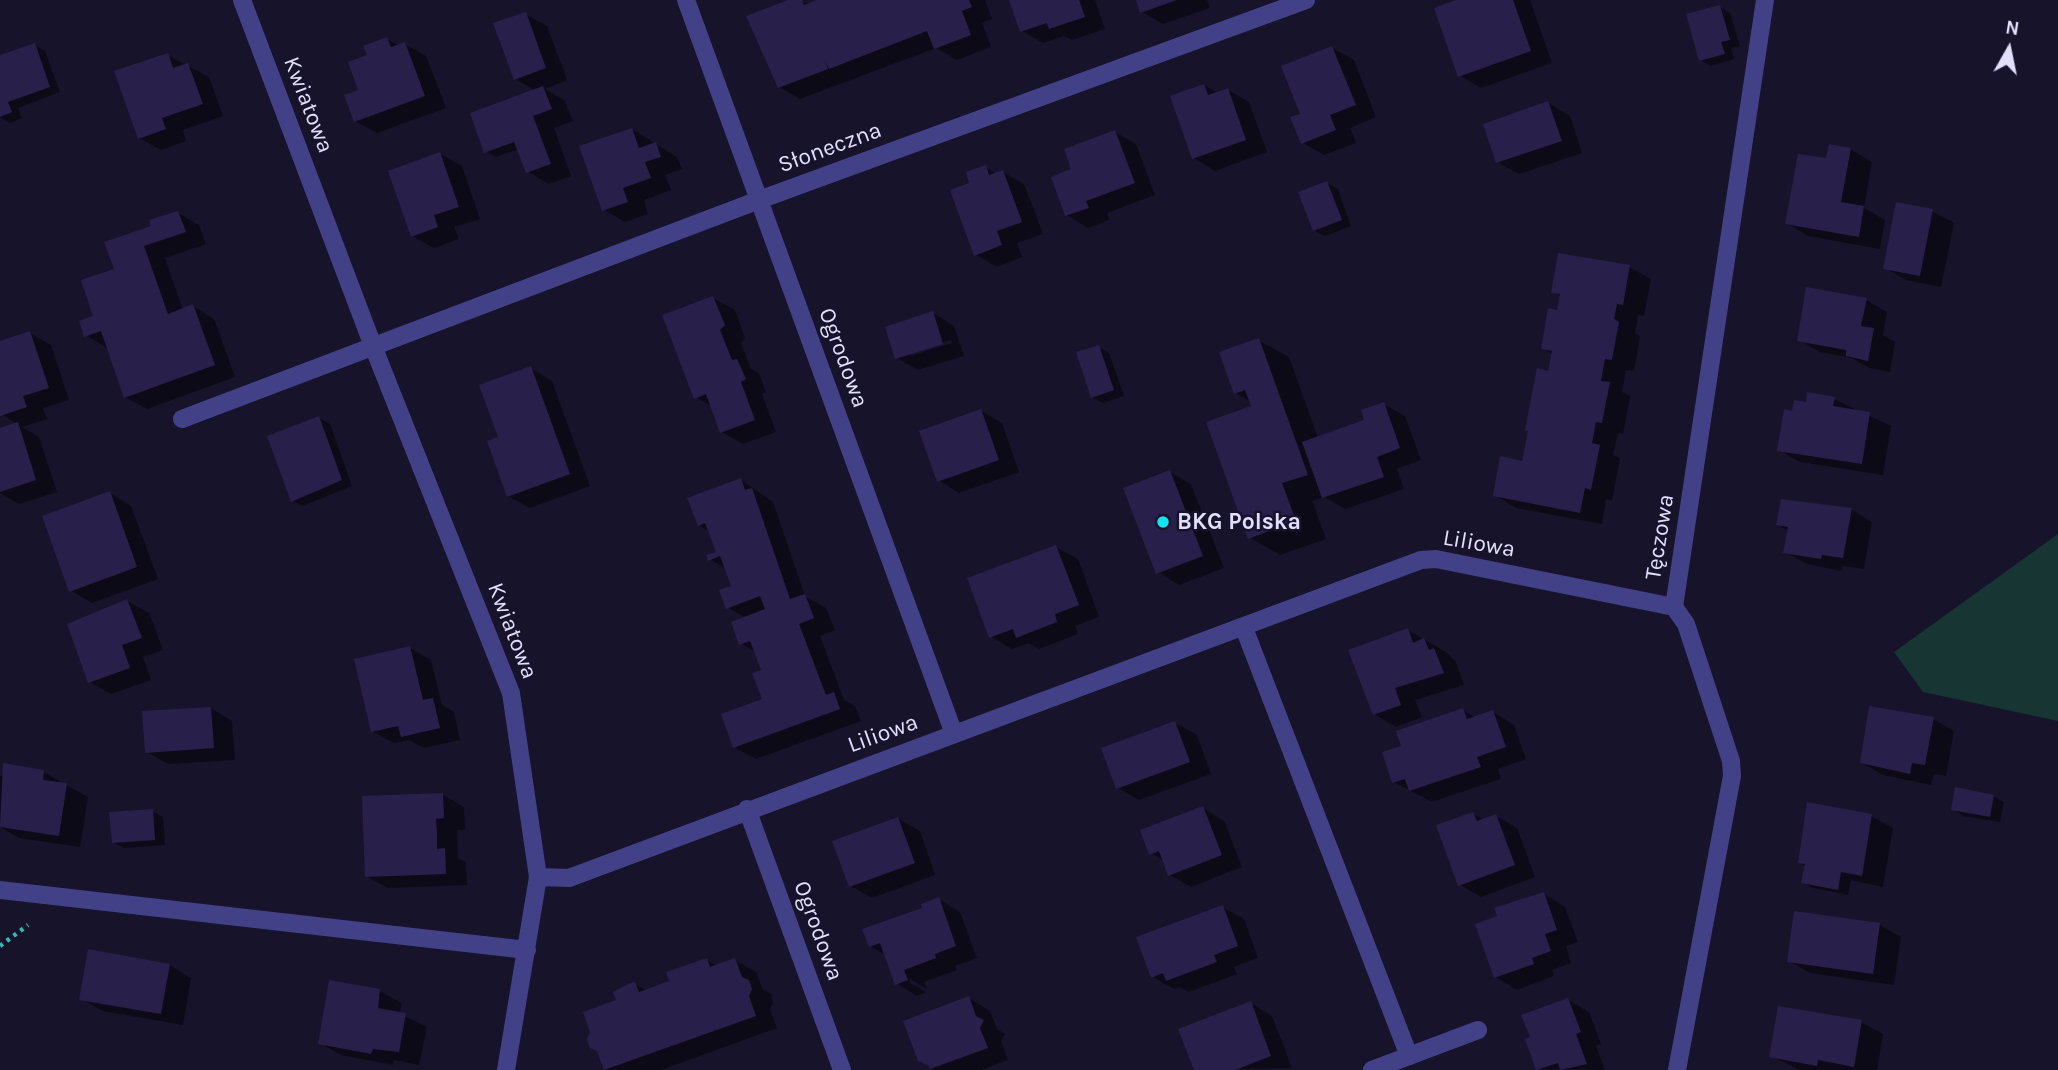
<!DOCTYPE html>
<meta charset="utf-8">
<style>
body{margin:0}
#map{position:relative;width:2058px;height:1070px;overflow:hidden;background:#17132b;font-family:Karla,sans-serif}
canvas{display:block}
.north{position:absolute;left:1974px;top:14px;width:70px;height:70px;-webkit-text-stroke:5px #17132b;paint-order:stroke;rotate:9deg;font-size:19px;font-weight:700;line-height:28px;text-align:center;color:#e2dffd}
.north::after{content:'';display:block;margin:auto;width:24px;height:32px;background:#e2dffd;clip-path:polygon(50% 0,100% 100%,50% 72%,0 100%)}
</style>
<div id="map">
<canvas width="2058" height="1070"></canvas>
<div class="north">N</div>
</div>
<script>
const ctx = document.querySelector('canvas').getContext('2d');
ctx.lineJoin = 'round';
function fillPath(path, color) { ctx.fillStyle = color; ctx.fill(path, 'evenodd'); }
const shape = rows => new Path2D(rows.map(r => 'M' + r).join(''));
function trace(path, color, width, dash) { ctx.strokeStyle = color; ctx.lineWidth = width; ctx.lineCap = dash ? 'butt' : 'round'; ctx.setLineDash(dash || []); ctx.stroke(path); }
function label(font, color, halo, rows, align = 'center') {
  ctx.font = font + ' Karla,sans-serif'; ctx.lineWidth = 5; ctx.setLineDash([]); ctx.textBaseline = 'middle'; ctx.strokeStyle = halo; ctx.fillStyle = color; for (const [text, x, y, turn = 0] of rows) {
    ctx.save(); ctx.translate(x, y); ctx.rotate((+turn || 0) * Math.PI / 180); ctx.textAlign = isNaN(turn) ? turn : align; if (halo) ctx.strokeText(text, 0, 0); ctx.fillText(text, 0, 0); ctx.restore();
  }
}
const green = shape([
 [2058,534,2058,721,1923,692,1894,652]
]);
const shadow = shape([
 [793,0,811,4,822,0,985,0,992,19,982,23,991,47,957,60,936,48,800,99,779,87],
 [1011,0,1095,0,1105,29,1072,40,1064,36,1043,43,1022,31],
 [1137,0,1207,0,1210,8,1163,24,1142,12],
 [1461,0,1530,0,1552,63,1481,88,1460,76],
 [1720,7,1730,13,1740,46,1731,48,1734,59,1711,66,1700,60],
 [525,14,547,26,567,80,545,89,564,100,573,121,554,128,571,176,549,184,527,171,519,149,496,157,486,151,535,90,515,79],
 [387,39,399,46,405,44,426,56,446,108,377,133,355,121,369,57],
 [35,45,45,51,60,92,18,108,22,118,10,123,0,117,0,57],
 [1332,48,1354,60,1376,117,1350,128,1356,143,1324,155,1303,143,1302,115],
 [167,55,209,77,223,116,183,130,186,141,161,150,139,138],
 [1204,85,1218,93,1228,90,1249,102,1267,152,1215,171,1194,158],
 [1548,103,1570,116,1582,153,1519,174,1498,162],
 [632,129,677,157,682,169,665,175,671,190,644,200,648,214,625,222,604,210],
 [1115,132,1136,144,1155,195,1107,213,1109,220,1088,228,1067,215,1074,170],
 [1850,149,1872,162,1864,208,1885,220,1880,249,1808,236,1787,223,1828,160],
 [440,154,462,166,480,219,454,227,459,239,434,248,412,236],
 [985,167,997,174,1003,172,1024,184,1043,234,1017,243,1022,257,997,267,975,254,972,184],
 [1327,183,1338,189,1351,226,1325,236,1314,230],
 [1932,211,1954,223,1941,287,1906,280,1885,268],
 [178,213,199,225,206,244,165,258,183,310,193,306,214,319,235,377,147,409,125,397,107,348,86,335,116,270,153,227],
 [1629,267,1651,279,1644,316,1638,315,1635,333,1640,336,1634,371,1626,370,1622,392,1630,396,1623,434,1618,433,1613,455,1620,459,1612,501,1606,499,1602,524,1516,508,1495,495,1524,463,1550,373,1553,354,1542,348,1558,312,1561,296,1553,292],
 [713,298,735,310,745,338,741,343,751,369,759,373,766,392,762,394,776,432,743,444,722,432,713,407,695,397],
 [1866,300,1887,312,1883,335,1895,342,1890,372,1869,368,1852,358,1820,352,1799,340],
 [933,313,954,326,964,356,918,370,897,358],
 [951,340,952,343,910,356,910,353],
 [30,333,51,345,69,400,43,408,47,419,22,427,39,437,57,492,19,504,0,493,0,430,17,424,0,413,0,343],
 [1258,340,1289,357,1318,438,1366,421,1383,404,1405,416,1421,460,1397,469,1404,489,1345,509,1324,497,1312,501,1326,539,1280,555,1249,537,1254,407,1252,402,1236,393],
 [1098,347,1109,353,1124,396,1103,403,1092,397],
 [531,368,552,381,590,486,530,508,508,496,500,438],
 [1834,399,1891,426,1883,475,1800,462,1779,450,1793,413,1807,404],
 [981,411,1002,423,1019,472,959,493,938,480],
 [319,418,330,424,352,486,302,506,292,500],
 [1170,472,1191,484,1224,568,1179,585,1158,572],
 [741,480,773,502,805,596,826,608,835,630,820,636,844,700,855,706,861,721,756,759,734,747,764,700,763,671,756,652,740,643,746,618,727,607,733,587,726,569,710,559,718,553,710,532,699,525],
 [110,493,131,506,158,579,92,603,70,590],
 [1851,509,1872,522,1864,569,1843,566,1842,571,1807,564,1785,552,1789,531,1778,525],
 [1056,547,1078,559,1099,617,1075,626,1078,634,1039,649,1029,643,1012,649,990,636],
 [127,601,149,613,163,650,143,657,151,680,111,694,90,682],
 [1408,630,1446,652,1456,662,1464,685,1415,700,1422,717,1396,727,1374,714],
 [410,648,431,660,442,705,454,712,460,740,424,748,409,740,394,743,372,731],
 [211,708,232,721,235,760,168,764,147,752],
 [1463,710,1476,718,1493,712,1514,725,1526,759,1498,769,1501,779,1432,802,1394,782],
 [1933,719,1954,731,1946,776,1934,774,1931,785,1883,775,1862,763],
 [1175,723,1197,735,1211,774,1139,800,1118,788],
 [43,772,88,797,80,847,19,838,0,827,0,776],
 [443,795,464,807,465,830,457,830,458,858,466,862,467,885,388,888,366,876],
 [1993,796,2004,802,2000,822,1963,816,1953,809],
 [1203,808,1224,821,1242,867,1191,887,1170,875,1164,861,1151,853],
 [152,811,163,817,165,845,124,848,113,842],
 [1473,814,1484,820,1496,816,1517,828,1535,877,1481,897,1460,885],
 [1871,816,1893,828,1883,887,1851,880,1848,895,1813,888,1803,882,1806,866,1800,862],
 [898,819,920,831,935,875,872,898,851,886],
 [1544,894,1565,907,1578,942,1566,946,1571,963,1552,970,1554,976,1517,990,1495,977],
 [938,899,960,912,977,958,955,966,957,970,924,982,927,989,910,979,910,983,926,992,917,996,896,983,886,955,870,946],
 [1223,907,1244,919,1258,958,1234,967,1237,974,1189,992,1180,987,1174,989,1153,977],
 [1880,925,1901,937,1894,985,1810,973,1789,961],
 [707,960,718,966,735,960,756,972,763,990,771,994,773,1002,770,1009,777,1028,661,1070,606,1070,599,1051,618,1002,635,984,647,991,671,982],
 [169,965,191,978,183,1025,103,1011,81,999],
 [331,982,380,991,401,1003,400,1014,427,1027,419,1065,394,1060,393,1065,341,1055,320,1043],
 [969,998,990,1011,997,1029,1005,1034,1001,1041,1008,1060,981,1070,935,1070,931,1068],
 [1568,1000,1589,1012,1601,1044,1596,1046,1605,1070,1538,1069],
 [1251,1003,1272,1016,1292,1068,1195,1070],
 [1861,1022,1883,1034,1877,1070,1800,1070,1771,1056]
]);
const building = shape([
 [788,0,802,0,804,5,817,0,969,0,972,7,962,11,971,35,934,49,927,31,829,69,825,61,828,69,778,88,746,16],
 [1009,0,1079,0,1085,17,1049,29,1047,23,1020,32],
 [1136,0,1177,0,1140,13],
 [1456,0,1513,0,1531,51,1458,77,1434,8],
 [1720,5,1730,40,1721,42,1725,54,1699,61,1686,14],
 [526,12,546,68,514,80,493,23],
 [387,37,391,47,405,42,425,96,354,122,344,95,358,90,348,62,367,55,363,46],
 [35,43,50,87,8,102,12,112,0,117,0,55],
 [1332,46,1356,105,1330,115,1336,130,1301,144,1290,117,1300,114,1281,66],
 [168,53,173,68,188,63,203,104,162,118,166,129,138,139,114,71],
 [1204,84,1208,95,1228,88,1246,140,1192,159,1170,96],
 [543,86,552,109,533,116,551,164,526,173,514,142,484,153,470,113],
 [1548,101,1562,141,1496,163,1483,124],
 [632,128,639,148,656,142,661,157,645,162,651,178,623,188,628,202,602,211,579,146],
 [1115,130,1135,183,1086,201,1089,208,1065,216,1051,177,1071,169,1064,149],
 [1829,144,1851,148,1841,202,1864,206,1859,237,1785,224,1798,154,1826,158],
 [440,152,459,207,434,215,438,227,411,237,388,171],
 [986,165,989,175,1003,170,1022,222,997,231,1002,245,974,256,950,190,969,183,966,172],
 [1327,181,1342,220,1313,231,1298,192],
 [1896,202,1933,209,1920,276,1883,269],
 [178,211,186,232,144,246,168,314,193,304,215,365,124,398,101,331,84,337,79,321,93,316,81,280,114,269,104,242,151,226,149,220],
 [1558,253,1630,265,1623,305,1617,304,1614,319,1619,322,1612,360,1605,359,1601,381,1610,382,1602,423,1596,422,1592,443,1600,445,1591,490,1585,488,1580,513,1493,496,1500,456,1522,461,1528,431,1525,430,1537,368,1548,371,1552,351,1541,349,1548,308,1557,310,1560,294,1551,293],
 [1806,287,1867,298,1861,326,1874,328,1868,361,1846,356,1846,350,1797,341],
 [713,296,725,325,720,330,732,360,737,359,746,379,741,382,755,420,720,433,706,394,694,399,662,315],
 [933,311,943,344,895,359,885,327],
 [30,331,49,388,23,396,27,407,0,416,0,341],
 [1259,338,1308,475,1282,483,1296,521,1248,539,1206,422,1251,406,1245,390,1234,394,1219,352],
 [1099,345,1114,390,1091,398,1076,352],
 [531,366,570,474,507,497,487,441,498,437,479,385],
 [1807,392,1835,397,1833,406,1870,412,1862,464,1777,451,1784,409,1792,411,1794,400,1806,402],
 [1384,402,1400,448,1377,457,1384,477,1322,498,1302,442,1364,420,1361,410],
 [981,409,999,460,937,482,919,431],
 [319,416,342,480,291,502,267,436],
 [18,422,36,480,0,492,0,428],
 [1170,470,1203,556,1156,574,1123,488],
 [741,478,745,490,752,488,790,599,805,594,814,618,799,624,826,695,834,692,840,709,733,748,721,714,762,699,752,673,761,670,750,641,739,645,731,622,765,609,760,596,726,609,719,590,731,586,720,556,708,561,706,555,716,552,705,523,698,526,687,498],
 [110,491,137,567,69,592,42,516],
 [1781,499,1852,508,1843,558,1822,555,1821,559,1783,553,1788,527,1776,525],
 [1056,545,1079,605,1055,614,1057,622,1016,638,1013,629,989,638,967,578],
 [127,599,142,638,122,645,130,668,88,683,67,624],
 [1408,628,1413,643,1424,638,1429,650,1434,648,1444,673,1395,688,1401,705,1373,715,1348,650],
 [410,646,423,700,433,698,440,728,401,737,398,726,371,732,354,659],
 [1869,706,1934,717,1925,765,1912,763,1910,774,1860,763],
 [211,707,214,748,145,753,142,711],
 [1463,708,1467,719,1493,710,1506,747,1477,757,1481,767,1409,791,1405,779,1392,783,1382,752,1401,746,1396,731],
 [1175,721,1190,762,1116,789,1101,748],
 [3,763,44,770,43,780,67,783,59,836,0,827],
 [1955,787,1994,795,1990,817,1951,810],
 [443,793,444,818,436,819,437,834,437,849,445,848,446,874,365,877,362,796],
 [1807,802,1872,814,1862,876,1841,872,1838,890,1801,883,1805,864,1798,863],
 [1203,806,1222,855,1168,876,1159,851,1149,855,1140,830],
 [153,809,155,840,112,843,109,812],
 [1473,812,1477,821,1496,814,1515,865,1458,886,1436,825],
 [898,817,915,863,849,887,832,841],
 [1544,892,1557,930,1545,934,1551,951,1532,958,1534,964,1494,978,1475,924,1497,916,1494,908],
 [939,897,956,946,935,954,936,958,904,970,908,980,895,985,880,943,869,947,862,929,922,908,921,904],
 [1223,905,1238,946,1214,955,1217,962,1166,981,1163,973,1151,978,1136,937],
 [1794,911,1880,923,1873,974,1787,962],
 [88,949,170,964,161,1014,79,1000],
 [707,958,710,967,735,958,742,977,749,980,752,989,749,996,756,1016,604,1070,597,1051,590,1048,587,1039,590,1032,583,1012,616,1000,613,992,630,983,635,982,639,992,669,981,666,972],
 [329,980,380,989,378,1008,406,1013,399,1052,373,1049,371,1054,318,1044],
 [969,996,976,1016,984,1020,980,1028,988,1048,930,1069,928,1065,918,1061,903,1021],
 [1568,998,1581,1032,1576,1034,1587,1064,1560,1070,1558,1063,1536,1070,1525,1039,1530,1037,1521,1015],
 [1251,1001,1271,1056,1235,1070,1194,1070,1178,1029],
 [1778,1006,1862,1020,1854,1067,1818,1060,1817,1066,1769,1057]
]);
const path = shape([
 [0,946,28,925]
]);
const lane = shape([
 [1372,1070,1478,1030]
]);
const street = shape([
 [242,0,373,346,511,693,538,877,506,1070],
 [686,0,954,734],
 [182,419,759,200,1306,0],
 [1244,628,1409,1056],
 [747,809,842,1070],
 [538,877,569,878,1421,560,1436,559,1674,607],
 [0,890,527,950],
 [1677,1070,1732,776,1731,761,1686,624,1674,607,1765,0]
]);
const markers = [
 [1163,522,7,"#16e2f2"]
];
const streetNames = [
 ["Kwiatowa",308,105,69],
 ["Słoneczna",830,148,-20],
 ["Ogrodowa",843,358,70],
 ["Tęczowa",1660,537,-81],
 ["Liliowa",1479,544,10],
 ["Kwiatowa",512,631,69],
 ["Liliowa",883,734,-20],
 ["Ogrodowa",818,931,70]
];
const poiNames = [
 ["BKG Polska",1177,522]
];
fillPath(green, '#163533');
fillPath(shadow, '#0007');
fillPath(building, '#28204b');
trace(path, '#38b8ad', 4.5, [3.5, 5]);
trace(lane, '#424187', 18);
trace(street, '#424187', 18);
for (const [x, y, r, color] of markers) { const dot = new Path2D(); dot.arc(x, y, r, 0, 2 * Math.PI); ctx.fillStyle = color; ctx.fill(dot); trace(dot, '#17132b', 2.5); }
label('23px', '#e2dffd', '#17132b', streetNames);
label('bold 23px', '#e2dffd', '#17132b', poiNames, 'left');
</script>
